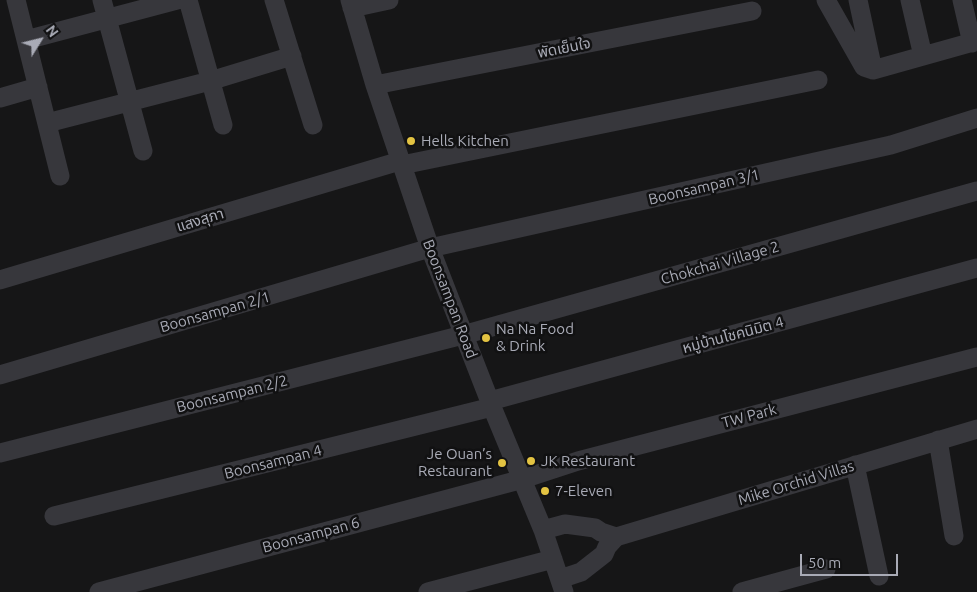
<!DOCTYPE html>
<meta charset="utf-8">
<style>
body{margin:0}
#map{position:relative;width:977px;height:592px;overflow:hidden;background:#161617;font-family:Ubuntu,sans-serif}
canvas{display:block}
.north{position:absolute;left:15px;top:15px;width:50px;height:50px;-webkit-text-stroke:4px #111112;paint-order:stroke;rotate:54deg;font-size:14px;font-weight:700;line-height:20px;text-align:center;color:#a9abb6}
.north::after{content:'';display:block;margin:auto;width:18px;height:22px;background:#a9abb6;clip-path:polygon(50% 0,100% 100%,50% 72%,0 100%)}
.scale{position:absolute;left:800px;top:554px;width:98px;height:22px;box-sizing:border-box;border:2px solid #a9abb6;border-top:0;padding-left:6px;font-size:15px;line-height:18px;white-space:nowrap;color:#a9abb6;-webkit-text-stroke:4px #111112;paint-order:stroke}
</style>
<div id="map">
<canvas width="977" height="592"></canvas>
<div class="north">N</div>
<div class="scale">50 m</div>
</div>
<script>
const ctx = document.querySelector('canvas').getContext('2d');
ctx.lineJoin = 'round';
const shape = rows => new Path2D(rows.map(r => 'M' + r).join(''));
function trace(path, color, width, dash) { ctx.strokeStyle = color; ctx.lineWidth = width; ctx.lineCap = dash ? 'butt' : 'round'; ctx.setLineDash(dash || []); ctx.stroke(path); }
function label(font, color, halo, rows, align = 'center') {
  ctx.font = font + ' Ubuntu,"Noto Sans Thai",sans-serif'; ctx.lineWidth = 5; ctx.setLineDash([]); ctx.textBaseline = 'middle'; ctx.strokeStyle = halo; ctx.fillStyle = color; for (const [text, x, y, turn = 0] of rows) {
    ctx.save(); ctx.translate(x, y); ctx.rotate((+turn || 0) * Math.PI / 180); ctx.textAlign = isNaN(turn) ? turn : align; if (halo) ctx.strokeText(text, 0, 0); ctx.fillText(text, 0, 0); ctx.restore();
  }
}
const minor = shape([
 [16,0,60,176],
 [102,0,143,151],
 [188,0,223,125],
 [274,0,313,125],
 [350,0,375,85,430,248,492,407,543,530,564,592],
 [826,0,864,67,873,70],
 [858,0,873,70],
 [910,0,923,56],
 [962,0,972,43],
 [352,8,389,0],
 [26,40,177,0],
 [873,70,977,41],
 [375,85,752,11],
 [0,98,38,87],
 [47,123,210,81,292,56],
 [402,165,818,80],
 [0,280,400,161],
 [0,375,430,248,891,145,977,118],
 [490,401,977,268],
 [938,440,954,536],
 [0,453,463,335,977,191],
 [855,465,879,576],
 [54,516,492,407],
 [543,530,565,524,595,528,601,532,616,537],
 [560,579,581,572,604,554,607,547,616,537,977,429],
 [99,592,523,479,578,461,977,357],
 [428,592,553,559],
 [742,592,826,569]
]);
const markers = [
 [411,141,5,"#e3c342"],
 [486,338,5,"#e3c342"],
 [531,461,5,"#e3c342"],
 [502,463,5,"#e3c342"],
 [545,491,5,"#e3c342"]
];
const streetNames = [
 ["พัดเย็นใจ",564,48,-11],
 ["Boonsampan 3/1",704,187,-13],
 ["แสงสุภา",200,220,-17],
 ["Chokchai Village 2",720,263,-16],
 ["Boonsampan Road",450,299,69],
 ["Boonsampan 2/1",215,312,-16],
 ["หมู่บ้านโชคนิมิต 4",733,335,-15],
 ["Boonsampan 2/2",232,394,-14],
 ["TW Park",749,416,-15],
 ["Boonsampan 4",273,462,-14],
 ["Mike Orchid Villas",796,483,-17],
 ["Boonsampan 6",311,535,-15]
];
const poiNames = [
 ["Hells Kitchen",421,141],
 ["Na Na Food",496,329],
 ["& Drink",496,346],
 ["Je Ouan’s",492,454,"right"],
 ["Restaurant",492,471,"right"],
 ["JK Restaurant",541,461],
 ["7-Eleven",555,491]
];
trace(minor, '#37373c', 19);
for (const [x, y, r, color] of markers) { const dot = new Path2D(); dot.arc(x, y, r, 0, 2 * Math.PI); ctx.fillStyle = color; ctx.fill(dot); trace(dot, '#111112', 2); }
label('15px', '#a9abb6', '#111112', streetNames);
label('15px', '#a9abb6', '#111112', poiNames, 'left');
</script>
